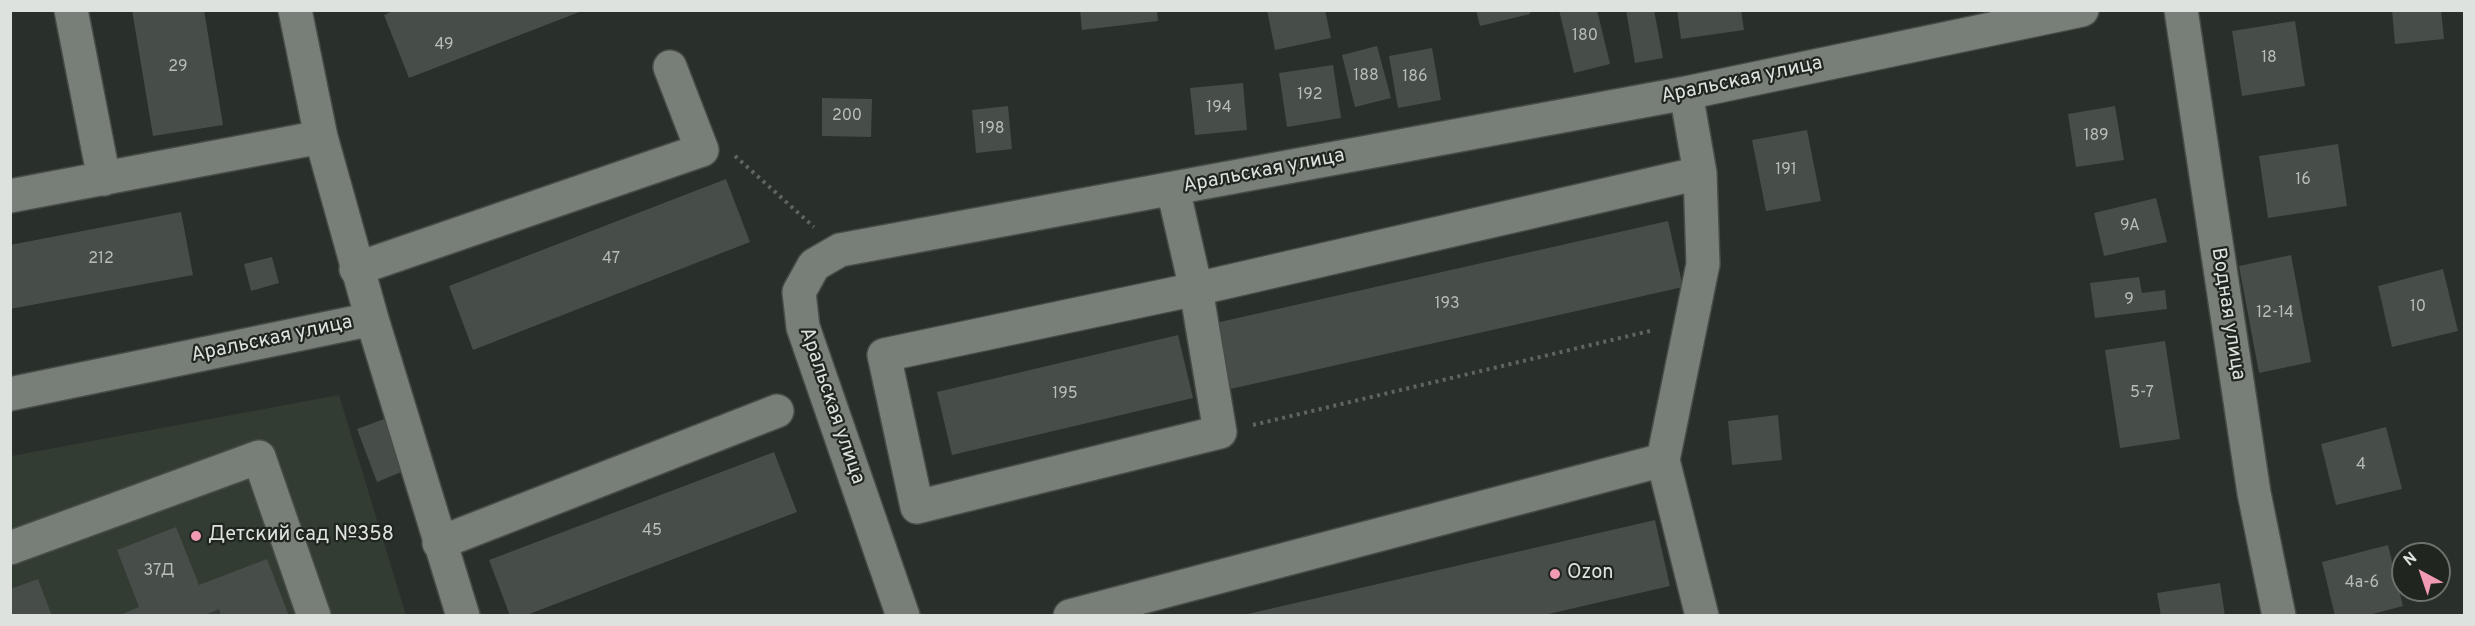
<!DOCTYPE html>
<meta charset="utf-8">
<style>
body{margin:0}
#map{position:relative;width:2475px;height:626px;overflow:hidden;background:#292f2a;font-family:Overpass,sans-serif}
canvas{display:block}
.frame{position:absolute;inset:0;border:12px solid #dee2de;pointer-events:none}
.north{position:absolute;left:2391px;top:542px;width:60px;height:60px;box-sizing:border-box;background:#202520;border:2px solid #6c716c;border-radius:50%;rotate:320deg;font-size:16px;font-weight:700;line-height:24px;text-align:center;color:#dee2de}
.north::after{content:'';display:block;margin:auto;width:21px;height:27px;background:#f09ab4;clip-path:polygon(50% 0,100% 100%,50% 72%,0 100%)}
</style>
<div id="map">
<canvas width="2475" height="626"></canvas>
<div class="frame"></div>
<div class="north">N</div>
</div>
<script>
const ctx = document.querySelector('canvas').getContext('2d');
ctx.lineJoin = 'round';
function fillPath(path, color) { ctx.fillStyle = color; ctx.fill(path, 'evenodd'); }
const shape = rows => new Path2D(rows.map(r => 'M' + r).join(''));
function trace(path, color, width, dash) { ctx.strokeStyle = color; ctx.lineWidth = width; ctx.lineCap = dash ? 'butt' : 'round'; ctx.setLineDash(dash || []); ctx.stroke(path); }
function label(font, color, halo, rows, align = 'center') {
  ctx.font = font + ' Overpass,sans-serif'; ctx.lineWidth = 4.5; ctx.setLineDash([]); ctx.textBaseline = 'middle'; ctx.strokeStyle = halo; ctx.fillStyle = color; for (const [text, x, y, turn = 0] of rows) {
    ctx.save(); ctx.translate(x, y); ctx.rotate((+turn || 0) * Math.PI / 180); ctx.textAlign = isNaN(turn) ? turn : align; if (halo) ctx.strokeText(text, 0, 0); ctx.fillText(text, 0, 0); ctx.restore();
  }
}
const built = shape([
 [339,395,406,615,11,616,11,456]
]);
const building = shape([
 [132,10,204,10,223,125,153,136],
 [395,10,582,10,582,11,409,78,384,15],
 [1080,10,1157,10,1158,21,1082,30],
 [1267,10,1325,10,1331,38,1275,50],
 [1476,10,1530,10,1530,14,1480,26],
 [1559,10,1597,10,1610,64,1574,73],
 [1626,10,1654,10,1663,58,1635,63],
 [1677,10,1741,10,1744,30,1681,39],
 [2392,10,2441,10,2444,39,2395,44],
 [2295,21,2305,86,2242,96,2232,31],
 [1377,46,1391,98,1355,107,1342,55],
 [1432,48,1441,100,1398,108,1389,56],
 [1333,65,1341,118,1287,127,1279,73],
 [1243,83,1247,130,1195,135,1190,88],
 [822,98,872,99,871,137,822,136],
 [1008,106,1012,149,976,153,972,110],
 [2115,106,2124,160,2076,167,2068,114],
 [1807,130,1821,201,1766,211,1752,140],
 [2338,144,2347,206,2268,218,2259,156],
 [726,179,750,242,473,350,449,286],
 [2156,198,2167,242,2104,256,2094,213],
 [181,212,193,275,10,309,10,245],
 [1668,221,1683,287,1226,390,1211,324],
 [2291,255,2311,362,2259,373,2239,266],
 [272,257,279,283,251,291,244,264],
 [2443,269,2458,331,2392,347,2378,286],
 [2139,277,2142,293,2165,290,2167,309,2095,318,2090,283],
 [1178,335,1193,398,952,455,937,392],
 [2165,341,2180,439,2120,448,2105,350],
 [1778,415,1782,460,1732,465,1728,421],
 [384,419,404,471,377,482,357,429],
 [2386,427,2402,489,2336,505,2321,444],
 [774,452,797,512,524,616,510,616,489,560],
 [1655,520,1670,586,1540,616,1239,616],
 [176,527,199,585,267,559,289,616,221,616,219,609,203,616,118,616,139,607,117,550],
 [2388,545,2403,606,2365,616,2335,616,2322,562],
 [38,579,52,616,10,616,10,589],
 [2220,583,2225,616,2161,616,2157,593]
]);
const path = shape([
 [735,156,814,227],
 [1253,425,1654,330]
]);
const minor = shape([
 [71,10,104,179],
 [295,10,321,137,372,319],
 [2181,10,2254,493,2279,616],
 [1173,189,1196,289,1220,432,917,507,884,355,1196,289,1700,173],
 [10,196,321,137],
 [356,269,702,150,670,67],
 [10,394,372,319,463,616],
 [1663,460,1702,616],
 [439,543,777,411],
 [10,548,259,457,314,616],
 [903,616,803,327,799,292,814,265,840,250,1686,93,2082,10],
 [1070,616,1663,460,1703,264,1700,173,1686,93]
]);
const markers = [
 [196,536,6,"#f09ab4"],
 [1555,574,6,"#f09ab4"]
];
const numberNames = [
 ["180",1585,37],
 ["49",444,46],
 ["18",2269,59],
 ["29",178,68],
 ["188",1366,77],
 ["186",1415,78],
 ["192",1310,96],
 ["194",1219,109],
 ["200",847,117],
 ["198",992,130],
 ["189",2096,137],
 ["191",1786,171],
 ["16",2303,181],
 ["9А",2130,227],
 ["212",101,260],
 ["47",611,260],
 ["9",2129,301],
 ["193",1447,305],
 ["10",2418,308],
 ["12-14",2275,314],
 ["5-7",2142,394],
 ["195",1065,395],
 ["4",2361,466],
 ["45",652,532],
 ["37Д",159,572],
 ["4а-6",2362,584]
];
const streetNames = [
 ["Аральская улица",1742,81,-12],
 ["Аральская улица",1264,172,-11],
 ["Водная улица",2227,314,81],
 ["Аральская улица",272,340,-12],
 ["Аральская улица",831,406,71]
];
const poiNames = [
 ["Детский сад №358",208,536],
 ["Ozon",1567,574]
];
fillPath(built, '#323c33');
fillPath(building, '#474d48');
trace(minor, '#474c47', 36);
trace(path, '#606560', 4, [3, 4.5]);
trace(minor, '#787e78', 33);
for (const [x, y, r, color] of markers) { const dot = new Path2D(); dot.arc(x, y, r, 0, 2 * Math.PI); ctx.fillStyle = color; ctx.fill(dot); trace(dot, '#202520', 2); }
label('16px', '#b8bdb8', null, numberNames);
label('20px', '#dee2de', '#202520', streetNames);
label('20px', '#dee2de', '#202520', poiNames, 'left');
</script>
